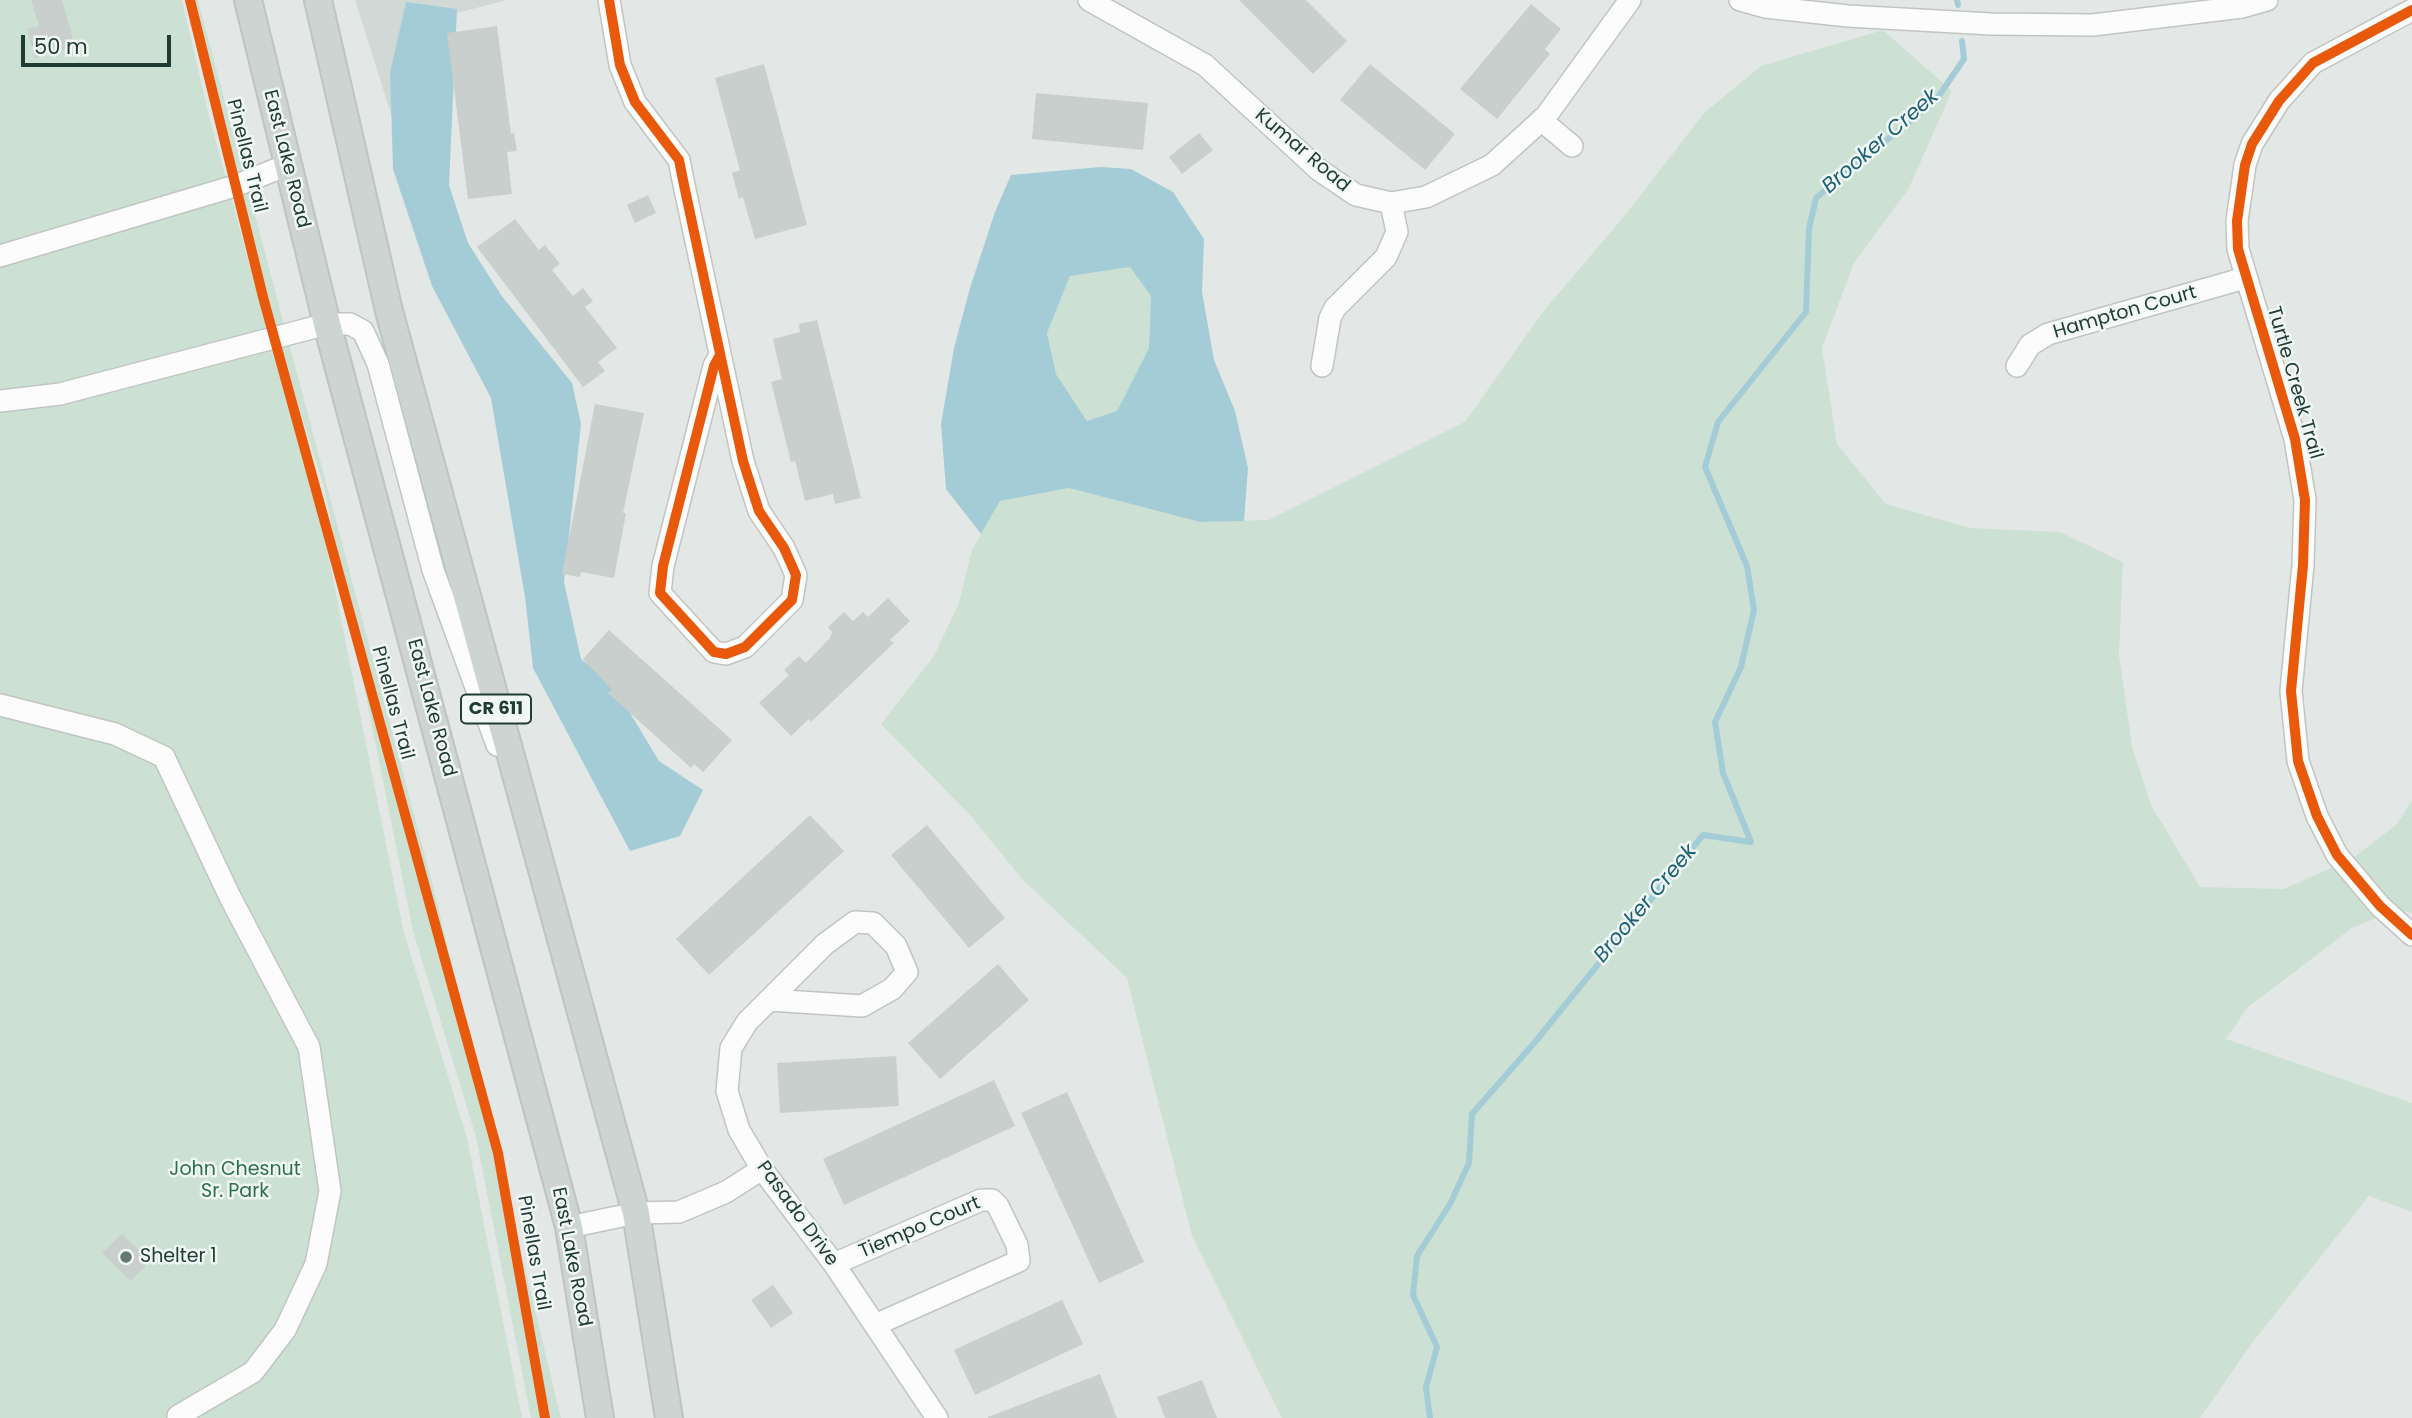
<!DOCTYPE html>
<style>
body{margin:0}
#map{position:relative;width:2412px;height:1418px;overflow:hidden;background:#e3e8e6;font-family:Poppins,sans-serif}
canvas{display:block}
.scale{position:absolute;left:21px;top:35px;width:150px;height:32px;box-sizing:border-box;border:4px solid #213b35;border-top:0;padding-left:9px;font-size:21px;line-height:24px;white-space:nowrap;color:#213b35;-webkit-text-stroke:5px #f0f7f4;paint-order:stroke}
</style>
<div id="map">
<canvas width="2412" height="1418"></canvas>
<div class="scale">50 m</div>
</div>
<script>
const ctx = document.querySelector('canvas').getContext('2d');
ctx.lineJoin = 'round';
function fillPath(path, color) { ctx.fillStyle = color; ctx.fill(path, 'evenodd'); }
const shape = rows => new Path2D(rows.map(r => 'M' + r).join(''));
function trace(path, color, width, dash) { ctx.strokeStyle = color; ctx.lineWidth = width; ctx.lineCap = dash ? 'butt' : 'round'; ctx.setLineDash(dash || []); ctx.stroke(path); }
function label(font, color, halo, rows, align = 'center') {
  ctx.font = font + ' Poppins,sans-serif'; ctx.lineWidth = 5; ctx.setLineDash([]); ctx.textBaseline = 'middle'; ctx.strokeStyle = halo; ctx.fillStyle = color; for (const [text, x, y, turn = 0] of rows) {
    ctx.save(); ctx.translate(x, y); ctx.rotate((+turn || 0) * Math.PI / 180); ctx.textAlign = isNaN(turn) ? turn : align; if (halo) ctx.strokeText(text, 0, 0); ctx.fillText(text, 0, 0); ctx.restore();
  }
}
const built = shape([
 [355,0,507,0,457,13,457,9,390,73,392,117]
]);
const green = shape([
 [0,0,182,0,210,120,283,387,315,489,404,933,467,1138,522,1418,0,1418],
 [192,0,198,0,432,882,561,1418,531,1418,476,1137,413,931,324,487,292,385,219,118],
 [1883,30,1952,91,1909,188,1854,263,1822,348,1837,444,1886,504,1970,528,2060,532,2123,562,2119,655,2132,746,2151,805,2200,887,2284,889,2333,867,2376,918,2352,928,2247,1008,2226,1039,2412,1103,2412,1212,2369,1196,2252,1343,2200,1418,1282,1418,1192,1236,1127,978,1022,879,970,815,881,724,934,656,959,603,972,550,1000,501,1069,488,1199,522,1269,520,1465,422,1543,312,1630,209,1704,113,1761,66],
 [1130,267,1151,296,1149,348,1117,411,1087,421,1056,374,1047,333,1070,276],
 [2412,800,2412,913,2398,909,2386,898,2353,858,2397,824]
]);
const water = shape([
 [406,2,457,9,449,185,468,243,501,295,572,383,581,424,564,582,581,659,612,683,659,761,703,790,680,836,630,851,533,668,525,597,491,398,432,286,393,169,390,73],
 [1101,167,1131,169,1173,192,1204,239,1202,292,1214,360,1235,411,1248,468,1244,521,1200,522,1069,488,1000,501,981,534,946,489,941,424,954,348,970,288,995,212,1011,175],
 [1130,267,1151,296,1149,348,1117,411,1087,421,1056,374,1047,333,1070,276]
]);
const stream = shape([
 [1957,0,1958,5],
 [1430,1418,1426,1387,1437,1347,1413,1295,1417,1256,1450,1204,1469,1163,1472,1114,1535,1042,1703,835,1751,842,1723,773,1715,722,1741,667,1754,610,1747,566,1705,467,1718,422,1806,312,1809,229,1816,198,1936,100,1964,59,1962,41]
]);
const building = shape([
 [31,0,62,0,75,46,35,58,27,29,39,26],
 [1239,0,1306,0,1347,41,1313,74],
 [1531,4,1561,29,1545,49,1550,54,1497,119,1460,89],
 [497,26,511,134,514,133,517,151,507,152,512,194,468,199,447,33],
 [764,64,807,225,755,239,743,197,739,199,732,173,740,170,715,78],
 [1370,64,1455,134,1425,170,1340,100],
 [1036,93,1148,103,1143,150,1032,139],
 [1199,133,1213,150,1182,174,1169,157],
 [648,195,656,213,635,223,627,205],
 [515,219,539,250,545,245,560,264,552,270,573,296,583,288,593,301,585,307,617,348,598,362,605,371,583,387,477,247],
 [817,320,861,498,835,504,833,494,805,501,795,461,791,462,771,382,782,379,773,339,800,332,799,324],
 [595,404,644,413,623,513,626,513,614,578,581,572,580,577,562,574],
 [888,598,910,621,890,640,894,643,811,722,809,719,791,736,759,703,789,675,784,670,799,656,806,663,830,638,832,632,828,627,844,612,853,621,863,612,868,617],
 [609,630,732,740,703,772,694,764,691,768,608,693,612,690,583,659],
 [810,815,844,851,709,975,676,939],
 [927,825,1005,918,969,948,891,855],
 [998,964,1029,1000,940,1079,908,1043],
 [896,1056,899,1106,780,1113,777,1063],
 [994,1080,1015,1126,844,1205,823,1159],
 [1067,1092,1144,1262,1099,1283,1021,1113],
 [122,1234,150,1261,131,1281,102,1253],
 [773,1285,793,1313,771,1328,751,1300],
 [1062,1300,1083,1344,975,1395,954,1350],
 [1100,1374,1117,1418,988,1418,988,1417],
 [1202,1380,1217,1418,1165,1418,1157,1397]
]);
const minor = shape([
 [609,0,620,65,635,102,679,160,684,185,743,461,759,511,784,548,796,575,792,600,745,647,726,654,714,652,660,593,663,566,714,366,720,355],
 [1089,0,1205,65,1319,170,1356,195,1391,203,1426,197,1492,165,1546,116,1630,0],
 [1740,0,1765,7,1848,16,1991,24,2093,25,2242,7,2267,0],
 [2412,10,2313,63,2279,101,2252,144,2245,165,2237,221,2238,249,2295,439,2305,500,2303,565,2291,691,2298,761,2317,816,2337,855,2380,906,2412,935],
 [1541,120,1572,146],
 [0,256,235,186,287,165],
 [1322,366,1330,318,1335,308,1386,257,1397,232,1391,203],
 [2017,366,2030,345,2048,334,2245,278],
 [0,401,60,394,327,324,350,324,363,331,378,364,433,570,497,745],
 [0,705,115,734,164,757,230,897,309,1047,330,1191,316,1264,285,1330,253,1372,178,1416],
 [769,1000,862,1006,892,989,907,972,896,946,873,923,855,922,825,944,747,1022,731,1048,727,1091,739,1130,762,1169,834,1264,937,1418],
 [569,1227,636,1213,679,1212,726,1192,762,1169],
 [834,1264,981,1200,992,1200,998,1206,1017,1245,1019,1261,875,1325]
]);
const major = shape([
 [248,0,327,324,569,1227,600,1418],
 [318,0,389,311,636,1213,669,1418]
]);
const cycleway = shape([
 [190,0,263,297,498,1153,545,1418],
 [609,0,620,65,635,102,679,160,684,185,743,461,759,511,784,548,796,575,792,600,745,647,726,654,714,652,660,593,663,566,714,366,720,355],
 [2412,10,2313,63,2279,101,2252,144,2245,165,2237,221,2238,249,2295,439,2305,500,2303,565,2291,691,2298,761,2317,816,2337,855,2380,906,2412,935]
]);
const markers = [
 [126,1257,7,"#657873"]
];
const shields = [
 [496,709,70]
];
const shieldNames = [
 ["CR 611",496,709]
];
const streetNames = [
 ["Kumar Road",1302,151,40],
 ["Pinellas Trail",246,156,76],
 ["East Lake Road",286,159,76],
 ["Hampton Court",2125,313,-16],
 ["Turtle Creek Trail",2294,383,74],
 ["Pinellas Trail",392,703,75],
 ["East Lake Road",431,708,75],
 ["Pasado Drive",797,1214,54],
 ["Tiempo Court",920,1228,-23],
 ["Pinellas Trail",533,1253,80],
 ["East Lake Road",571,1257,79]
];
const parkNames = [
 ["John Chesnut",235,1170],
 ["Sr. Park",235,1192]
];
const poiNames = [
 ["Shelter 1",140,1257]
];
const waterNames = [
 ["Brooker Creek",1881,142,-41],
 ["Brooker Creek",1646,904,-50]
];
fillPath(built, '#d0d9d6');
fillPath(green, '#cce1d3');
fillPath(water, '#a4ccd6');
trace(stream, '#a4ccd6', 6);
fillPath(building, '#c9cfcd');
trace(minor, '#c0c5c3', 24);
trace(major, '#bcc5c2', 30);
trace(minor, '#fbfcfb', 21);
trace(major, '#cdd4d2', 26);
trace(cycleway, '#e8590c', 10);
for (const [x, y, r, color] of markers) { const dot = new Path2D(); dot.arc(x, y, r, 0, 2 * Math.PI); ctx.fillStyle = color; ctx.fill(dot); trace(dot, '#f0f7f4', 2.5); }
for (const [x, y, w] of shields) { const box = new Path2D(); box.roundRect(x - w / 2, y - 14.5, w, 29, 5); ctx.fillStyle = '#f0f7f4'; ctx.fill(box); trace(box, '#213b35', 2); }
label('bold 18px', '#213b35', null, shieldNames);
label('19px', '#213b35', '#f0f7f4', streetNames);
label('19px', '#2c704b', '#f0f7f4', parkNames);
label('19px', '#213b35', '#f0f7f4', poiNames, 'left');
label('italic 21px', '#1d6175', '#f0f7f4', waterNames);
</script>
